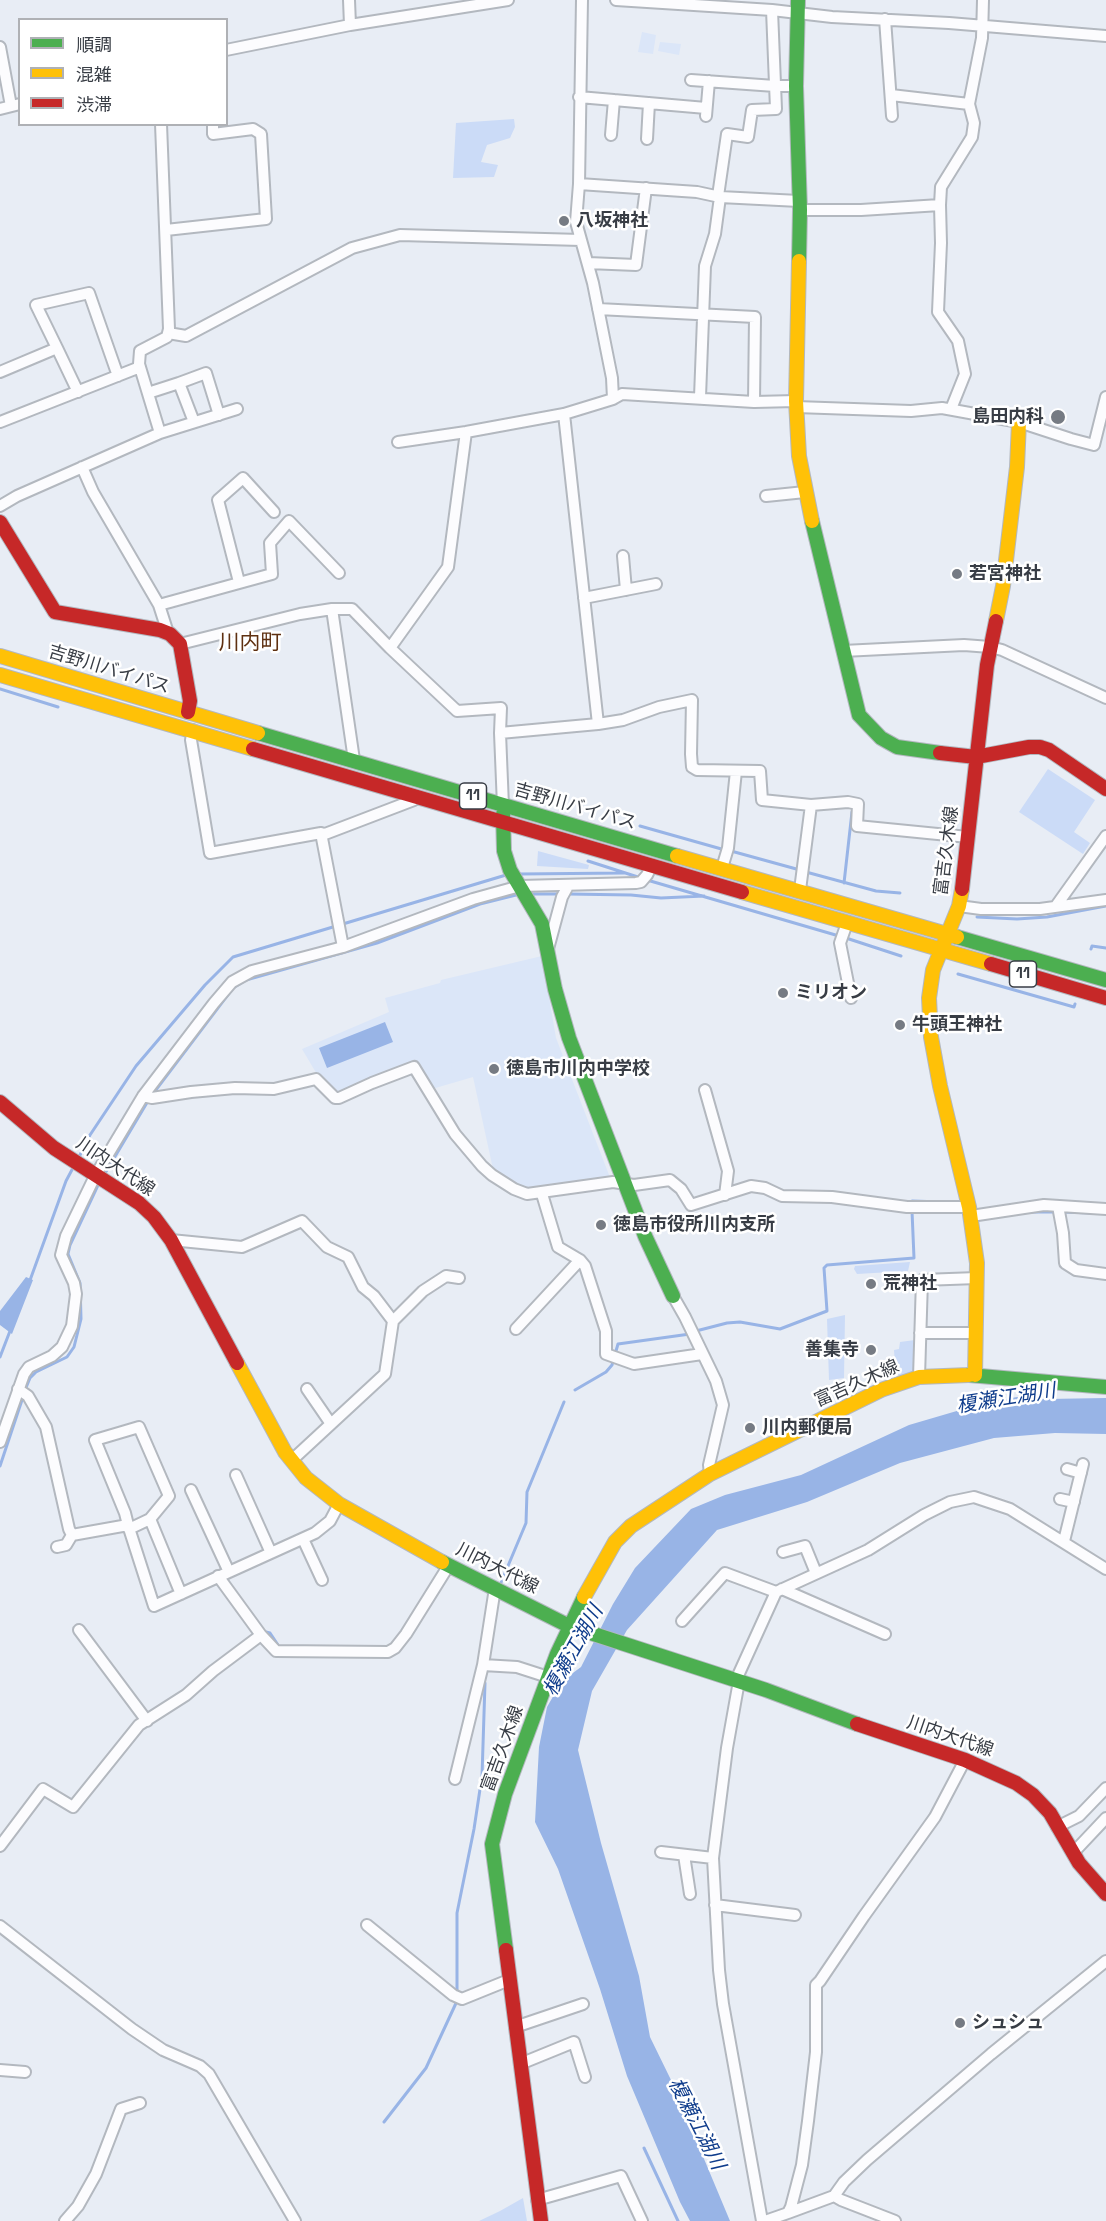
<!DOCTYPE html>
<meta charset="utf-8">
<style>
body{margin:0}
#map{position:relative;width:1106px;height:2221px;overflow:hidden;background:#e8edf5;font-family:"Space Grotesk","Noto Sans JP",sans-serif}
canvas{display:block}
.legend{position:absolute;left:18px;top:18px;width:210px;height:108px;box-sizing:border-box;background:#fff;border:2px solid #afb1b5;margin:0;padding:8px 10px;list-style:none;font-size:18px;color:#383d45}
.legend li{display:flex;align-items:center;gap:12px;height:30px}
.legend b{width:30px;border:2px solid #afb1b5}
</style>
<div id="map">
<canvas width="1106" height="2221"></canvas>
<ul class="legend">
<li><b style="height:8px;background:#4caf50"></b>順調</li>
<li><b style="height:8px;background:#ffc107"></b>混雑</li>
<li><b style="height:8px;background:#c62828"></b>渋滞</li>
</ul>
</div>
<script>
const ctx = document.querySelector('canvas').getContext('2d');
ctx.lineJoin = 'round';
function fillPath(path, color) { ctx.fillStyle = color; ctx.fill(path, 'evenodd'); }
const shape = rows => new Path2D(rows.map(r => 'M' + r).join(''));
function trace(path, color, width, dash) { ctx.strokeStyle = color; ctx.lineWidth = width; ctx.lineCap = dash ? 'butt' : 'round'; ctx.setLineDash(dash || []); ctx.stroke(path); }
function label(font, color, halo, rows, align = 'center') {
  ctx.font = font + ' "Space Grotesk","Noto Sans JP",sans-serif'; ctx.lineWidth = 5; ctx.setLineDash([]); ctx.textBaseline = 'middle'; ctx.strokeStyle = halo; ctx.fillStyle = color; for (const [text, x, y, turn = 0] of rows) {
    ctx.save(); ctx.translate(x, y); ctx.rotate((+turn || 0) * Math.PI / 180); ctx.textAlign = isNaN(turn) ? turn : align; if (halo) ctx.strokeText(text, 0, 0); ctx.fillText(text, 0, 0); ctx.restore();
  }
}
const built = shape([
 [642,32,656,35,653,54,638,52],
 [660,42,681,44,679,55,658,51],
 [542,956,556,1038,611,1180,523,1189,493,1169,473,1077,432,1089,416,1061,373,1078,342,1094,336,1092,318,1076,302,1049,389,1012,385,998,440,983,441,980]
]);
const green = shape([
 [514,119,515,127,510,138,487,145,481,162,498,165,494,177,453,178,456,123],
 [1048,769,1095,800,1074,832,1090,843,1083,854,1019,812],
 [538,851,589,865,588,869,537,866],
 [910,1262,908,1271,857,1274,854,1269,855,1266],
 [845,1315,844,1378,829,1380,827,1319],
 [915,1340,915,1365,912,1374,900,1379,897,1372,886,1375,886,1367,895,1364,894,1350,899,1349,900,1342],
 [523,2198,527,2221,479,2221,500,2211]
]);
const water = shape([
 [385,1022,393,1042,327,1068,319,1048],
 [26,1277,33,1280,12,1334,0,1325,0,1311],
 [1017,1397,1047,1399,1106,1398,1106,1434,1055,1433,994,1438,900,1463,807,1502,717,1530,627,1630,592,1691,578,1750,601,1843,639,1976,650,2037,671,2080,730,2221,690,2221,680,2202,627,2076,600,1989,558,1869,535,1822,539,1747,547,1707,562,1681,581,1667,613,1604,635,1568,691,1509,725,1495,801,1475,909,1425,984,1403]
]);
const stream = shape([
 [0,689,58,707],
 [640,826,725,850],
 [731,851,800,870],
 [588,861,641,878],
 [806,872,876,891,900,893],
 [519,874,624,873],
 [647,880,839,936],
 [844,883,852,812],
 [529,894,562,894],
 [568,894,631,895,661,898,704,896],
 [977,917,1017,919,1047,917,1106,906],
 [846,938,901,956],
 [1091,949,1092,946,1106,948],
 [958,974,1074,1007,1075,1004],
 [152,1095,233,988,246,980,377,943,480,904,520,894],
 [79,1157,90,1135,136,1066,205,985,233,957,506,875],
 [104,1175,148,1101],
 [912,1203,912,1201,942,1202],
 [1032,1212,1055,1212],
 [1062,1212,1094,1213],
 [29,1283,66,1181,74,1166],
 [696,1331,727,1323,740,1322,780,1329,827,1311,824,1268,827,1265,914,1258,912,1211],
 [0,1357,10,1331],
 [25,1390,30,1378,36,1372,67,1357,74,1347,81,1319,80,1283,68,1254,70,1245,99,1183],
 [575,1390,606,1372,612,1365,618,1344,690,1334],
 [0,1466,23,1397],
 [500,1585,526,1523,527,1492,564,1402],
 [266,1632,270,1633,278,1645],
 [457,1994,457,1913,474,1829,482,1776,485,1683],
 [384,2122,426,2068,457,2001],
 [644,2148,678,2221]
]);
const street = shape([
 [349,0,350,25],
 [616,0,772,10,832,17,949,23,1106,36],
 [885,19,892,116],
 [0,47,11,106],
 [226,50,350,25,508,0],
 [691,80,775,86,796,86],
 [891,95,969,104],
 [579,97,706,108],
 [0,109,20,104],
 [706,116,709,81],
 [611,135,614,100],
 [647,139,649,103],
 [579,184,697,192,720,197,715,234,705,266,700,397],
 [718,196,727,134,748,137,752,110,776,109,772,10],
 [720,197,799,201],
 [940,205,941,243,938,312,958,341,965,374,951,409],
 [800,210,861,210,940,205,941,187,972,137,974,123,969,104,982,38,983,0],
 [166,230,266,219,261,134,253,129,213,134,213,124],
 [588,263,636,265,646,188],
 [598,309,755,317,754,402],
 [168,333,186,336,352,248,400,235,581,240],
 [57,348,36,305,89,293,118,376],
 [0,372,57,348,78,392],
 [148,393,179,383],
 [613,399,622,394,754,402,796,401],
 [796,407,911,411,942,408,1019,422,1071,439,1094,445,1106,397],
 [0,422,140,367],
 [194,422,179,383,206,373,219,415],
 [160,433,237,409],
 [398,442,466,432,564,414,613,399,612,378,593,283,576,222,579,184,582,0],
 [82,467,93,492,159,605,168,633],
 [766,496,805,492],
 [0,506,17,496,160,433,139,364,140,351,167,337,169,329,161,124],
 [623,556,626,590],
 [239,582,218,500,243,478,274,512],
 [584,598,656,584],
 [159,605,272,574,270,543,289,521,339,573],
 [332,609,354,760],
 [180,644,300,614,332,609,352,609,390,648,448,567,466,432],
 [390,648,457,711,501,708,500,733],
 [843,651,964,645,990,647,1002,650,1106,698],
 [598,724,623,720,659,707,692,700,691,754,692,767,697,770,760,771,762,800,811,805,848,802,858,804,857,826,968,837],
 [193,730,191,740,210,853,321,833,325,834,414,800],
 [503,806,500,733,598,724,564,414],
 [321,833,343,947],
 [722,868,728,848,736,771],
 [800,890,811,805],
 [959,906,981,909,1040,909,1106,900],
 [1056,906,1106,836],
 [847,923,840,943,851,998],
 [548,949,562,897,568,886],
 [705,1090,728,1171,725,1195],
 [143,1096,152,1098,191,1092,235,1088,274,1089,316,1079,335,1098,339,1098,372,1083,414,1067,455,1134,482,1166,492,1175,514,1189,527,1194,613,1182,634,1185,670,1180,681,1189,691,1205,751,1186,765,1188,782,1196,832,1197,907,1207,969,1207],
 [542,1194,558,1247,580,1260,585,1266,606,1331,606,1354,634,1364,702,1354],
 [1058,1206,1063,1233,1065,1263,1076,1270,1106,1274],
 [971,1216,1044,1205,1106,1209],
 [171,1240,242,1247,302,1221,327,1247,348,1257,363,1287,374,1296,393,1321],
 [673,1296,685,1317,716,1381,723,1405,709,1465,710,1474],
 [516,1329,580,1260],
 [920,1333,976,1333],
 [919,1377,922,1280,977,1278],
 [18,1389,28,1396,46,1427,69,1529,72,1535,128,1525,154,1606,315,1533,330,1521,339,1504],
 [307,1389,331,1424],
 [0,1442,24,1374,29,1367,52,1356,62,1347,72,1326,76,1294,74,1283,61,1255,66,1236,95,1176,143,1096,214,1003,232,982,252,971,343,947,473,899,520,886,636,883,641,882,647,875,652,865],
 [292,1460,385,1374,393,1321,423,1291,446,1276,459,1278],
 [1067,1469,1081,1473],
 [236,1475,271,1553],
 [191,1490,229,1572],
 [1060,1499,1074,1502],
 [128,1525,125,1513,95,1440,139,1427,169,1496,150,1519,181,1594],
 [129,1529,150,1519],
 [303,1539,322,1580],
 [1064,1541,1083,1464],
 [57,1547,66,1545,72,1535],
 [783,1552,805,1546,816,1573],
 [218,1576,261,1635,276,1651,388,1652,395,1648,406,1634,449,1565],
 [782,1589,885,1634],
 [682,1621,725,1573,776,1592],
 [79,1630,147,1721],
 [483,1665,517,1667,548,1677],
 [736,1680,776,1592,868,1550,924,1515,950,1502,974,1497,1010,1509,1106,1569],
 [739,1681,727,1748,713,1858,719,1970,723,2004,762,2221],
 [965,1760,935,1817,864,1916,820,1981,816,1985,816,2052,808,2121,802,2165,791,2207,788,2213,834,2196,844,2182,867,2160,991,2054,1106,1961],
 [455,1779,483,1665,495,1588],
 [1057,1827,1079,1816,1106,1788],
 [0,1846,43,1789,73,1807,139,1725,186,1695,213,1671,261,1635],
 [661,1852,713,1858],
 [1073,1853,1106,1818],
 [684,1855,690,1894],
 [715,1905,795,1915],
 [367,1925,453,1995,462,1999,509,1980],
 [0,1926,132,2029,163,2050,200,2066,209,2074,295,2221],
 [515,2027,583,2004],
 [520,2064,574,2042,585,2077],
 [0,2070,25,2072],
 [834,2196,841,2200,895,2221],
 [537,2200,621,2176,642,2221],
 [65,2221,78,2206,96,2174,121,2109,140,2103],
 [765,2221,788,2213]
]);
const fast = shape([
 [798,0,796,86,800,210,799,261],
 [812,521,859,715,881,738,897,747,940,753],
 [258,733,677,856],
 [503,814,504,851,510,870,542,924,555,989,569,1038,645,1236,673,1296],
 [957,937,1106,980],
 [969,1375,1106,1387],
 [442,1562,569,1626,766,1690,857,1724],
 [506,1950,492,1844,505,1794,557,1654,584,1597]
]);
const slow = shape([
 [799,261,796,401,799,456,812,521],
 [996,621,1003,586,1017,467,1019,422],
 [0,656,258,733],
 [0,675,253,749],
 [677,856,957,937],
 [962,889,959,906,933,970,929,998,931,1037,940,1086,969,1207,977,1263,975,1375],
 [742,892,991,964],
 [237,1363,285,1452,306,1478,339,1504,442,1562],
 [584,1597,615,1542,631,1526,710,1474,881,1390,919,1377,969,1375]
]);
const jam = shape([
 [0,522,55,612,160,630,170,634,180,644,190,701,188,712],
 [253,749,742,892],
 [940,753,976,757,1029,747,1040,747,1049,750,1106,789],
 [962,889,987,665,996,621],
 [991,964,1106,998],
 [0,1102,54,1148,139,1203,154,1217,171,1240,237,1363],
 [857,1724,965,1760,1016,1783,1033,1795,1050,1813,1079,1863,1106,1894],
 [506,1950,541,2221]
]);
const markers = [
 [564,221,6,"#767b83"],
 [1058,417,8,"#767b83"],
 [957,574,6,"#767b83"],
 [783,993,6,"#767b83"],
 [900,1025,6,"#767b83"],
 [494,1069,6,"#767b83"],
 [601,1225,6,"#767b83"],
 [871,1284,6,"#767b83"],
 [871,1350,6,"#767b83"],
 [750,1428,6,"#767b83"],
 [960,2023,6,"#767b83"]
];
const shields = [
 [473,796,27],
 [1023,974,27]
];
const shieldNames = [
 ["11",473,796],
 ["11",1023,974]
];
const poiNames = [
 ["八坂神社",576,221],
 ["島田内科",1044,417,"right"],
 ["若宮神社",969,574],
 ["ミリオン",795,993],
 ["牛頭王神社",912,1025],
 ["徳島市川内中学校",506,1069],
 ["徳島市役所川内支所",613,1225],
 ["荒神社",883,1284],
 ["善集寺",859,1350,"right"],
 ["川内郵便局",762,1428],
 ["シュシュ",972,2023]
];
const streetNames = [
 ["吉野川バイパス",109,670,17],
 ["吉野川バイパス",575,807,16],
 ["富吉久木線",947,851,-83],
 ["川内大代線",115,1167,34],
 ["富吉久木線",857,1384,-24],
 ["川内大代線",497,1569,27],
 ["川内大代線",950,1737,19],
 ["富吉久木線",503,1749,-70]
];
const waterNames = [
 ["榎瀬江湖川",1006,1399,-9],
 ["榎瀬江湖川",574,1651,-61],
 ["榎瀬江湖川",696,2124,63]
];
const quarterNames = [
 ["川内町",250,643]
];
fillPath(built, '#dbe6f8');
fillPath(green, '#cbdbf7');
fillPath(water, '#98b4e6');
trace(stream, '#98b4e6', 3);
trace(street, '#b3b8bf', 14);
trace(fast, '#b3b8bf', 16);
trace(slow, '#b3b8bf', 16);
trace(jam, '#b3b8bf', 16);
trace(street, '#fcfcfe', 10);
trace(fast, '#4caf50', 14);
trace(slow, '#ffc107', 14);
trace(jam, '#c62828', 14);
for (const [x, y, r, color] of markers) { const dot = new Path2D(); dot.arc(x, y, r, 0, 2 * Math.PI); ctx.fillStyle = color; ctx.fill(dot); trace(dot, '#fff', 2); }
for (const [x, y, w] of shields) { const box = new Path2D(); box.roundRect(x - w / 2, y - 13, w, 26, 4.5); ctx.fillStyle = '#fff'; ctx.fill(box); trace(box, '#383d45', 1.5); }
label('bold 16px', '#383d45', null, shieldNames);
label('bold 18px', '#383d45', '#fff', poiNames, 'left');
label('18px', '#383d45', '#fff', streetNames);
label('italic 20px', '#103d8c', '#fff', waterNames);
label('21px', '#5e3011', '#fff', quarterNames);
</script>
